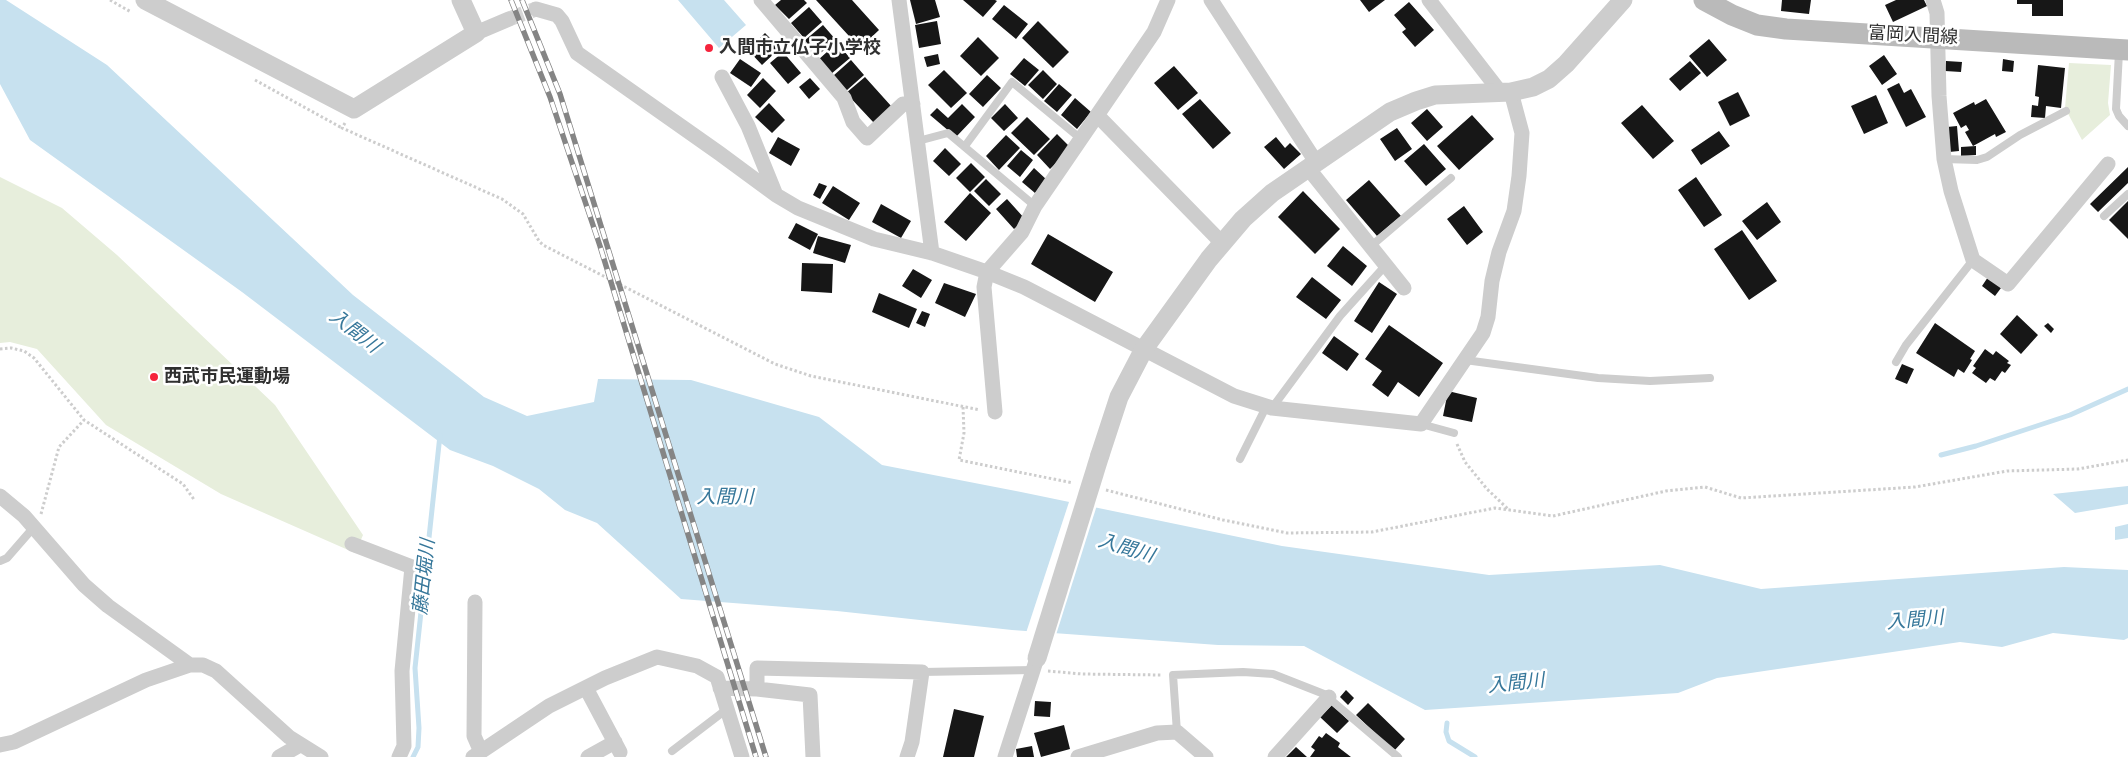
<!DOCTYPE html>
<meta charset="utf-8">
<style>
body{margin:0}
canvas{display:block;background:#fff}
</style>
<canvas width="2128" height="757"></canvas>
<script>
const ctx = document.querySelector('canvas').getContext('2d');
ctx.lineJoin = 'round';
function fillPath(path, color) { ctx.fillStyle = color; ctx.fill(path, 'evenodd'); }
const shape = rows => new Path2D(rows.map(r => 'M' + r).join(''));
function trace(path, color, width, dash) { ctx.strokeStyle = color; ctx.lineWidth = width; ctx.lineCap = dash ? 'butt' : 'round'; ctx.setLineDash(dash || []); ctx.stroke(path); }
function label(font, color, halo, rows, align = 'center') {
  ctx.font = font + ' "DM Sans","Noto Sans JP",sans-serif'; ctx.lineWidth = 5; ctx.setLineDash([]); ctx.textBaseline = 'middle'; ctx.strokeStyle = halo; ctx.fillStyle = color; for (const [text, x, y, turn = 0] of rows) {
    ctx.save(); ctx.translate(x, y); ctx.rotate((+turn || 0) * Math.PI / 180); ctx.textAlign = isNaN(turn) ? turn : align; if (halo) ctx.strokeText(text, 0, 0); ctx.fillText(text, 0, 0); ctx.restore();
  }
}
const green = shape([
 [2069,63,2111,65,2108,103,2110,115,2082,140,2065,108],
 [0,177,62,208,117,255,275,405,363,535,355,553,221,494,106,425,37,349,10,342,0,343]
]);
const water = shape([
 [0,0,6,0,107,65,353,295,484,397,527,416,594,402,598,379,691,380,819,417,882,465,1021,492,1282,546,1489,575,1660,565,1761,589,2064,567,2128,570,2128,638,2124,640,2053,633,2002,647,1960,642,1717,678,1678,693,1425,710,1304,646,1218,645,1012,630,837,611,681,599,597,523,565,510,539,489,493,466,450,450,242,292,30,140,0,84],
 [678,0,724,0,746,25,719,48],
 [2128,486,2128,504,2075,513,2053,494],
 [2128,524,2128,538,2115,540,2115,527]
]);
const pier = shape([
 [1070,499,1097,505,1056,635,1026,633]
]);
const stream = shape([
 [1941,455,1976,446,2070,415,2128,389],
 [1447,723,1446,732,1449,741,1475,757],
 [413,757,418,747,419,728,415,668,440,435]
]);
const building = shape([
 [781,0,804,0,807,3,789,19,775,5],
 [816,0,852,0,879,30,860,48],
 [910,0,935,0,940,17,916,24],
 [963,0,995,0,997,1,983,17],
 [1360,0,1385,0,1369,12],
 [1782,0,1811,0,1809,14,1781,11],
 [1896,0,1924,0,1927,6,1893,22,1885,5],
 [2017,0,2063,0,2063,16,2032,16,2032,4,2017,4],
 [1409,2,1434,30,1415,47,1402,32,1406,29,1394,15],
 [1004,5,1028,24,1016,39,992,19],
 [809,7,822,22,804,38,791,23],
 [937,21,941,44,919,48,915,25],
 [1038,21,1069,52,1053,68,1022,38],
 [823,25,836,40,817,56,804,41],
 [765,33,780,48,762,65,748,50],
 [978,37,999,58,981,76,960,56],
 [1709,39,1727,60,1707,77,1689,56],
 [837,43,850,58,831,74,818,60],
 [783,52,801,73,788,84,770,63],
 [938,54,940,64,927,67,924,57],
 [1884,55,1897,74,1882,85,1869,66],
 [1024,58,1039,70,1025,86,1010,74],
 [740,59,761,73,751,87,730,73],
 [2003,59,2014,61,2013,72,2002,71],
 [851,60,864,75,846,91,833,76],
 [1690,61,1701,73,1680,91,1669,79],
 [1946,61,1962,62,1961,72,1945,71],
 [2038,65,2065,68,2061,108,2046,106,2045,118,2031,117,2032,105,2038,106,2039,97,2035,96],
 [1174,66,1198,93,1178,110,1154,83],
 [944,70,967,93,951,108,928,85],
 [1043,70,1057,84,1043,99,1028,85],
 [987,75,1001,88,983,107,969,94],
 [865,77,892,107,874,123,846,93],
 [763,78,776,91,760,108,747,95],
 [810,78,820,89,809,99,799,87],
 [1899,83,1904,93,1911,89,1926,117,1906,127,1887,89],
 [1059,84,1072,95,1057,112,1044,101],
 [1738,92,1750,116,1730,126,1718,102],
 [1876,95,1888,123,1864,134,1851,106],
 [1075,98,1091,112,1077,129,1061,115],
 [1200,99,1231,133,1213,149,1182,114],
 [1986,99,2006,132,1996,137,1995,134,1973,146,1965,132,1969,130,1966,125,1961,128,1953,113,1974,102,1975,105],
 [769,103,785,120,772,133,755,117],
 [962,104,975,117,956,137,930,115,937,108,948,118],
 [1005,104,1018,118,1004,131,991,118],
 [1642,105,1674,141,1653,159,1621,123],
 [1427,109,1443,127,1427,141,1411,123],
 [1472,115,1494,139,1459,170,1437,146],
 [1027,117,1050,139,1034,155,1011,133],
 [1957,126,1959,151,1949,152,1947,127],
 [1397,128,1412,149,1395,161,1380,139],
 [1719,131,1730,146,1701,165,1691,150],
 [1057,134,1071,148,1050,169,1037,155],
 [1006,135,1020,148,999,170,986,156],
 [778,137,800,149,791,166,769,153],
 [1276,137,1285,148,1290,143,1301,154,1284,169,1264,147],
 [1424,144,1446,169,1426,186,1404,161],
 [1976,146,1976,155,1961,156,1961,147],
 [945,148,961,164,949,176,933,161],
 [1021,150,1033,160,1020,177,1007,166],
 [971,163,985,177,970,192,956,178],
 [2128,167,2128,183,2098,212,2090,204],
 [1034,168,1047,180,1035,193,1022,182],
 [1696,177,1722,215,1704,227,1678,190],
 [986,179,1001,194,989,206,974,191],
 [1369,180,1401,216,1377,236,1346,200],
 [819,183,827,186,820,199,813,195],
 [833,186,860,203,849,220,822,203],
 [1303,191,1340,229,1315,254,1278,217],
 [970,193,991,213,966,241,944,222],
 [1007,199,1025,219,1014,229,996,209],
 [2128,201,2128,239,2109,220],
 [1767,202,1781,222,1757,240,1742,221],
 [881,204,911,221,901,238,872,222],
 [1464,206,1483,232,1467,245,1447,219],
 [796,223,818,234,810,250,788,238],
 [1742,230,1777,281,1749,300,1714,249],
 [1048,234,1113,272,1095,302,1031,264],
 [818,236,851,245,845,263,813,253],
 [1343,246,1367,266,1352,286,1327,266],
 [802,263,833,264,832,293,801,291],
 [913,269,932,280,921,298,902,286],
 [1312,277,1341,300,1326,319,1296,297],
 [1988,277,2001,288,1995,296,1982,286],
 [1379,282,1397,294,1372,333,1354,321],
 [944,283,976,294,965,317,935,303],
 [879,293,917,309,909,328,872,312],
 [922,311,930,314,925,327,916,323],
 [2017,315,2038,335,2021,354,2000,334],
 [1935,323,1975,351,1970,359,1972,360,1964,373,1958,369,1954,377,1916,353],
 [2048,323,2054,329,2051,333,2044,326],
 [1389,325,1443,363,1419,397,1398,382,1388,397,1372,385,1382,371,1365,359],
 [1334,336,1359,354,1347,371,1322,353],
 [1985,349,1993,355,1996,351,2009,361,2007,363,2011,365,2005,373,2002,371,1995,381,1990,378,1986,383,1972,373,1976,368,1973,366],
 [1902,364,1914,369,1907,384,1895,379],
 [1448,391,1477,398,1472,422,1443,416],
 [1346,690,1354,698,1348,705,1340,697],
 [1035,701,1051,702,1050,717,1034,716],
 [1368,703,1405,739,1394,751,1356,715],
 [1332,705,1349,721,1337,733,1320,717],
 [954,709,984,716,974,757,943,757],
 [1064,725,1070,749,1041,757,1034,733],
 [1326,733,1340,743,1338,747,1351,757,1310,757,1315,750,1311,747,1319,736,1322,738],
 [1032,746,1034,757,1017,757,1016,749],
 [1296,747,1307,757,1286,757]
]);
const minorTunnel = shape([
 [509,19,536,9]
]);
const path = shape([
 [110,0,131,12],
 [255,80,342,128],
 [345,123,342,128,502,199,523,214,539,241,543,245,775,364,811,376,980,410],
 [0,349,11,348,24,351,34,358,84,420,183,484,195,501],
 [963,407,964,433,959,460,1073,483],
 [1457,444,1465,462,1487,489,1508,509],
 [1106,490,1223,520,1287,533,1372,532,1495,508,1553,516,1666,491,1705,487,1741,498,1915,487,2007,471,2078,469,2128,460],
 [41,514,59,447,84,420],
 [1048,671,1082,674,1162,675]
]);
const service = shape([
 [2119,52,2116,109,2119,116,2128,126],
 [918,141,948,133,1035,206],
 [965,146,1012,82,1081,139],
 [1944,159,1977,160,1987,157,2020,135,2066,111],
 [2104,216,2128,194],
 [1370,247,1451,178],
 [1465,360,1598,378,1650,381,1710,378],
 [1896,362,1906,345,1973,260],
 [1272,408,1340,316,1385,266],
 [1421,424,1454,433],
 [1240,459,1266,407],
 [0,561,7,558,34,527],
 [922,672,1033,670],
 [1177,732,1173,675,1243,672,1273,674,1324,694,1398,757],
 [672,751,727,709]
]);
const minor = shape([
 [761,0,844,98,853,122,867,138,903,104,913,104],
 [899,0,932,253],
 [1211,0,1316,162],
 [1429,0,1501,93],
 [1933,0,1937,13,1939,96,1944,159,1951,191,1973,260,2008,284,2108,164],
 [536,9,557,15,562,21,577,53,719,153,776,195,798,208,874,239,932,253,987,272,1024,287,1234,396,1272,408,1421,424,1483,333,1488,317,1492,281,1499,252,1514,211,1519,176,1522,133,1511,92],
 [476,33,509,19],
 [722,77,748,126,776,195],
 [1097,115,1222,243],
 [1308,168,1404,288],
 [995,412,984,287,987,272,1022,232,1035,206,1154,32,1168,0],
 [0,496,24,516,84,585,108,606,190,665],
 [352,544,412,567,402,671,404,746,399,757],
 [475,602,474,736,481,752],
 [586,688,620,752],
 [720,688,757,689],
 [0,745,14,742,146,680,190,665,203,665,216,671,289,737,321,757],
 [279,757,300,745],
 [473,757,549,706,605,678,657,657,697,666,717,677,742,757],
 [588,757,615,742],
 [813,757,810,695,757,689,757,668,922,672,912,742,907,757],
 [1005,757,1037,658],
 [1078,757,1157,733,1177,732,1206,757],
 [1275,757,1329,697]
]);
const tertiary = shape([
 [145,0,354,109,476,33,461,0],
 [1100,455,1119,397,1144,349,1209,259,1243,219,1272,193,1390,112,1416,101,1435,95,1511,92,1533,87,1549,79,1566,64,1623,0]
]);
const secondary = shape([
 [1704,0,1732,15,1757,25,1786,29,2128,50]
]);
const rail = shape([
 [511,0,550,97,600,246,756,757],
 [522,0,560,94,766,757]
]);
const tertiaryBridge = shape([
 [1037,658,1100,455]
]);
const markers = [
 [709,48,5,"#f5243c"],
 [154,377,5,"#f5243c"]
];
const streetNames = [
 ["富岡入間線",1913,36,3]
];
const poiNames = [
 ["入間市立仏子小学校",719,48],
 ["西武市民運動場",164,377]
];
const waterNames = [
 ["入間川",354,332,38],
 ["入間川",725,498],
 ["入間川",1126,549,17],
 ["藤田堀川",425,577,-84],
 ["入間川",1915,621,-5],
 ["入間川",1516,684,-6]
];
fillPath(green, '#e7eedc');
fillPath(water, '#c7e1ef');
fillPath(pier, '#fff');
trace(stream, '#c7e1ef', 5);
fillPath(building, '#171717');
trace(minorTunnel, '#d6d6d6', 15, [15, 8]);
trace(path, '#cdcdcd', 3, [2.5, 2.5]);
trace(service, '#cdcdcd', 8);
trace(minor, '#cdcdcd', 15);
trace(tertiary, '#cdcdcd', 19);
trace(secondary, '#bababa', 21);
trace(rail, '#858585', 5.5);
trace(rail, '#fff', 4, [11]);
trace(tertiaryBridge, '#cdcdcd', 19);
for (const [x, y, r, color] of markers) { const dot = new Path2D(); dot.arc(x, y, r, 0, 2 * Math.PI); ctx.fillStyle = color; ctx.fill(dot); trace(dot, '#fff', 2); }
label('18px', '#303030', '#fff', streetNames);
label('bold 18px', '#303030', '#fff', poiNames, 'left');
label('italic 19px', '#36779a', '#fff', waterNames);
</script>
